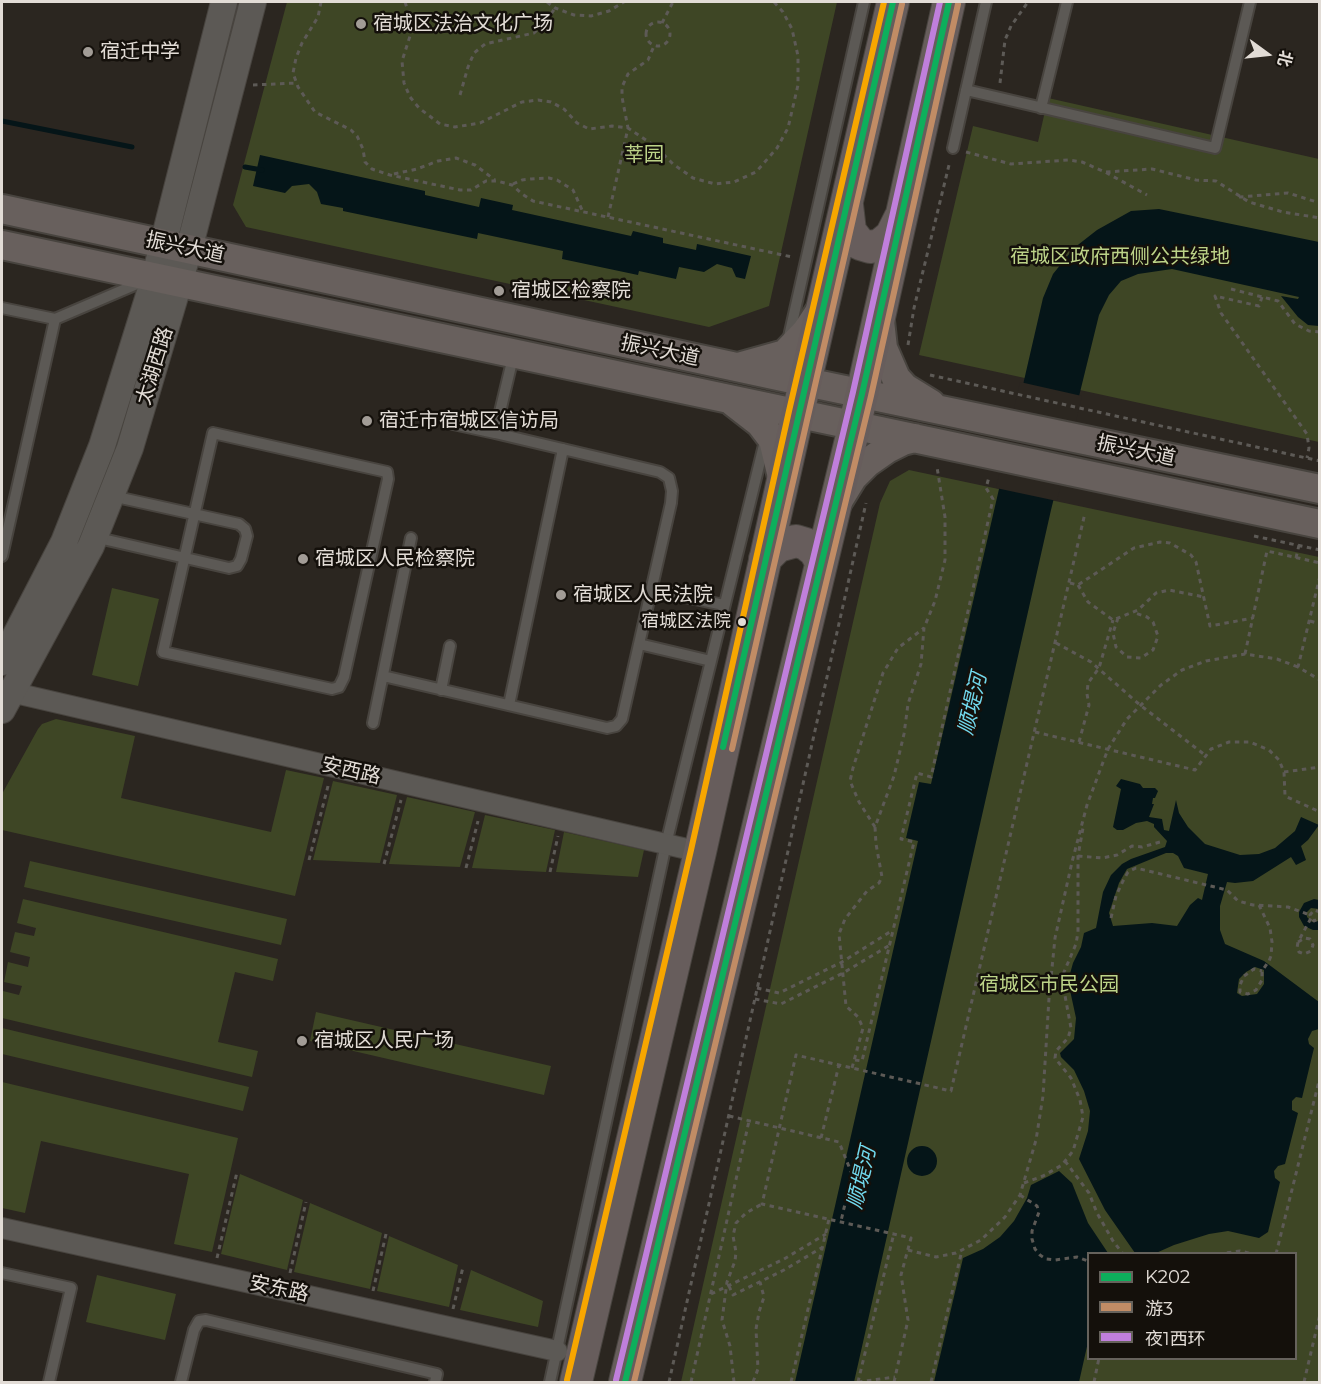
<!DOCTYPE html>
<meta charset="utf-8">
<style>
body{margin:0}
#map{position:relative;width:1321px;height:1384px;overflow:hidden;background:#2b2620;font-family:Montserrat,"Noto Sans SC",sans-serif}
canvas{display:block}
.frame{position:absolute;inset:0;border:3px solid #e2dcd6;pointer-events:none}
.legend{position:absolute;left:1087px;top:1252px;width:210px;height:108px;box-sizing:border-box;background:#14100b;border:2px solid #66625c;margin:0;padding:8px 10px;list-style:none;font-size:18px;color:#e2dcd6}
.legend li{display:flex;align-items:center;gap:12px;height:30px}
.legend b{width:30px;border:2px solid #66625c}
.north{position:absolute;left:1237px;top:24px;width:60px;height:60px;-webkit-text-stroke:4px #14100b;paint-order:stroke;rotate:105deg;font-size:16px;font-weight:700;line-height:24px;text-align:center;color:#e2dcd6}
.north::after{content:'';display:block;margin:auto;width:21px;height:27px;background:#e2dcd6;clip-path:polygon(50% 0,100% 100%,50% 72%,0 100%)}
</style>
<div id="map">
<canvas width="1321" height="1384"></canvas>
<div class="frame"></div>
<ul class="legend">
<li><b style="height:8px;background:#0daf5c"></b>K202</li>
<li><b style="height:8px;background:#c18c65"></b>游3</li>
<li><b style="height:8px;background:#c07fdc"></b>夜1西环</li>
</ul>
<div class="north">北</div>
</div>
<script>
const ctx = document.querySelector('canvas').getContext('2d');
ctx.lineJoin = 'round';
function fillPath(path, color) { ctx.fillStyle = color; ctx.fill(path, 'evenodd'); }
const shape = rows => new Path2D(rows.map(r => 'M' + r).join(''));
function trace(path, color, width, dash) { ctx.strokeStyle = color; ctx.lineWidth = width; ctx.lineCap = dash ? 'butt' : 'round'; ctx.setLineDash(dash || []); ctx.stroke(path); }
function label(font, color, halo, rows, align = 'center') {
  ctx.font = font + ' Montserrat,"Noto Sans SC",sans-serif'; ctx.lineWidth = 5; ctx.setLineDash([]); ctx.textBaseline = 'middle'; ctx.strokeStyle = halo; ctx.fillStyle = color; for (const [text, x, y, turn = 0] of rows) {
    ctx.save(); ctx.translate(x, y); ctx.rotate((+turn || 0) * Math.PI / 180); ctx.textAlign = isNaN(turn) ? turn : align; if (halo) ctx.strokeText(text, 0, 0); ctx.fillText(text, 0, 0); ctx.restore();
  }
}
const green = shape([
 [287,2,837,2,769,306,709,327,246,227,233,205],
 [1048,98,1319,159,1319,442,919,355,973,126,1038,142],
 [909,470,1319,557,1319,1382,681,1382,880,503,890,481],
 [1088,1254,1296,1254,1296,1358,1088,1358],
 [112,588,159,599,138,686,92,675],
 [56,719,135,736,121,798,271,832,286,770,324,778,295,896,2,830,2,794,38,729,42,724],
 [333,781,397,795,380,863,313,860],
 [407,797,475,812,460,867,389,864],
 [485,815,555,830,546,872,472,868],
 [564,832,644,850,638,877,556,872],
 [30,861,287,919,281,945,24,887],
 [23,899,278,959,273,981,235,972,218,1042,258,1051,252,1077,2,1018,3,991,19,995,22,986,4,982,8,962,28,967,30,957,10,952,15,932,34,936,36,928,17,923],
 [316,1012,551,1066,544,1095,310,1041],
 [2,1028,249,1087,243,1111,2,1054],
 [2,1082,238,1138,212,1252,174,1244,189,1174,41,1141,25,1213,2,1208],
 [240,1174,303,1200,287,1270,221,1254],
 [310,1203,382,1233,370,1289,294,1272],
 [389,1236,458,1265,449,1307,377,1291],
 [471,1270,543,1301,538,1327,460,1310],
 [97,1275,176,1294,165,1340,86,1322]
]);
const water = shape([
 [260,155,425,191,425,195,479,207,481,198,513,205,512,210,631,236,633,231,663,238,663,243,696,250,697,244,751,256,745,279,736,277,732,268,717,264,704,272,679,267,676,279,639,271,638,275,562,259,563,251,478,233,477,239,343,211,343,208,321,204,317,192,309,184,292,186,285,193,253,186],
 [1159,209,1319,242,1319,326,1308,325,1298,317,1281,296,1298,299,1299,297,1172,269,1138,274,1121,281,1109,295,1099,315,1051,510,854,1382,795,1382,918,841,906,838,919,782,931,784,1043,298,1053,274,1074,248,1097,230,1131,211],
 [1121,779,1140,784,1143,788,1155,788,1158,791,1155,798,1153,798,1152,804,1154,804,1149,817,1162,819,1164,830,1169,831,1176,800,1179,813,1188,827,1205,844,1240,855,1259,854,1275,848,1295,831,1301,817,1319,825,1308,840,1301,846,1306,860,1296,865,1291,857,1253,881,1235,883,1227,882,1220,906,1220,930,1225,944,1264,961,1319,1002,1319,1029,1312,1031,1308,1039,1309,1044,1314,1048,1302,1098,1296,1097,1292,1101,1292,1110,1298,1113,1285,1164,1278,1166,1274,1171,1275,1178,1280,1182,1268,1232,1259,1238,1228,1231,1209,1234,1174,1245,1156,1253,1135,1253,1105,1210,1079,1159,1088,1131,1090,1111,1084,1091,1074,1070,1061,1057,1060,1053,1074,1039,1076,1018,1068,981,1073,963,1081,947,1084,933,1096,928,1103,892,1111,875,1122,864,1131,859,1165,847,1167,841,1154,827,1154,824,1147,821,1136,823,1123,830,1117,830,1113,827,1121,789,1116,786],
 [1166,853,1173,853,1178,856,1184,868,1208,874,1202,900,1198,898,1190,905,1177,926,1152,923,1113,926,1109,913,1119,883,1127,869],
 [1255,967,1264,970,1264,984,1257,994,1242,996,1237,993,1239,979,1246,972],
 [1314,899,1319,900,1319,909,1311,908,1307,912,1307,917,1312,922,1319,921,1318,930,1313,930,1304,926,1299,917,1299,912,1304,903],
 '907 1161a15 15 0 1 1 30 0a15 15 0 1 1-30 0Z',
 [1059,1171,1072,1183,1088,1223,1108,1253,1088,1254,1088,1342,1079,1382,934,1382,963,1258,983,1249,1000,1237,1014,1221,1027,1198,1031,1185]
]);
const pier = shape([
 [1020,382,1082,396,1057,501,996,488]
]);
const stream = shape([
 [2,121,132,147],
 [245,167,262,170]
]);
const path = shape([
 [321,2,318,17,302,43,296,58,293,73,298,87,315,112,351,130,357,136,363,149,365,162,372,169,390,175,460,190,471,190,486,181,497,181,512,185,522,194,533,201,792,257],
 [405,2,412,23,411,33,402,61,404,83,410,97,419,108,440,124,455,127,480,123,522,102,538,100,551,102,564,109,577,123,589,129,612,126,628,128,655,146,673,164,693,178,715,184,734,182,756,172,777,148,788,128,798,85,798,56,792,29,783,12,774,2],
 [547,2,555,8,574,15,591,16,609,11,624,2],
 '646 34a12 12 0 1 1 24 0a12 12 0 1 1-24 0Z',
 [662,23,673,2],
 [1000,83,1005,40,1011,26,1028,2],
 [253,85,297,83],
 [460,95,468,67,474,53,485,44,534,33,545,23,555,8],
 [966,152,1011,164,1068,160,1082,162,1105,172,1147,195],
 [1106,172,1152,169,1196,180,1216,181,1249,202,1283,212,1320,218],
 [394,174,417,169,438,161,456,158,475,165,495,180],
 [513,184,522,180,531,179,549,178,557,180,573,190,583,212],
 [1239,197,1288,193,1320,203],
 [608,217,628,128,622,97,622,87,628,74,648,60,654,46],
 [1231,289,1278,301,1295,324,1309,331,1320,332],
 [1262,297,1259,306,1215,296,1221,313,1307,434,1309,448,1307,458],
 [908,345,914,308,950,161],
 [930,375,1320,461],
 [1254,536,1320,550],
 [1296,558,1299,545],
 [1320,576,1298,667,1320,680],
 [1070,583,1078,585,1134,548,1160,542,1170,543,1191,555,1196,562,1210,626,1253,618],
 [1078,585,1088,602,1113,620,1138,610,1156,593,1169,590,1204,597],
 [1118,618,1113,633,1116,647,1127,657,1141,658,1153,650,1158,636,1153,622,1147,617,1135,613],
 [1310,621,1320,624],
 [1056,643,1091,662,1140,705,1205,755],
 [1245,654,1267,551,1320,563],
 [1035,732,1195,770,1211,749,1229,742,1250,742,1269,750,1279,760,1284,772,1285,796,1320,812],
 [1079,742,1089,705,1087,694,1088,683,1099,668,1113,620],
 [1284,772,1320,767],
 [875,827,859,802,850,781,853,768,883,673,898,648,924,628],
 [1078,856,1102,858,1117,855,1132,846,1142,847,1160,842],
 [309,860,328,786],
 [384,864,401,800],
 [466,868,478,821],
 [550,872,558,836],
 [1259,905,1270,928,1272,942,1271,956,1269,961,1262,971,1262,980,1256,990,1248,994,1240,992,1240,985,1244,976,1254,969,1262,971],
 [1320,912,1314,910,1310,915,1314,921,1320,918],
 [1111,918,1116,896,1123,881,1128,872,1136,868,1227,890,1238,901,1253,905,1288,907,1310,915],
 [1298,942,1305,938,1310,939,1313,945,1311,951,1304,954,1299,952,1297,948,1298,942,1311,918],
 [757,988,779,993,842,962,893,930],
 [755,999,781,1004,843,973,890,945],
 [855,1060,862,1061,914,842,901,839,917,773,931,777,993,499,986,488,989,477],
 [852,1068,863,1028,858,1017,846,1006,839,934,845,919,867,891,879,883,882,877,876,844,875,827,894,776,904,734,908,704,921,664,924,628,935,601,945,560,945,517,937,467],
 [729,1116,839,1142,852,1174,841,1221],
 [821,1138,839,1065],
 [1065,1161,1089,1193,1097,1213,1113,1241,1123,1254],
 [1024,1183,1043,1176,1062,1165,1073,1151,1083,1117,1080,1100,1071,1078,1055,1058,1056,1051,1068,1038,1071,1028,1063,985,1064,972,1076,944,1078,932,1078,856,1083,828],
 [1020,1195,1037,1206,1039,1212,1032,1231,1032,1239,1035,1249,1040,1255,1046,1259,1055,1260,1077,1257,1088,1261],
 [908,1250,936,1257,956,1253,981,1240,1005,1217,1020,1195,1036,1140,1043,1096,1049,998,1055,938,1072,862,1087,805,1108,749,1127,719,1161,685,1182,670,1206,661,1245,654,1277,659,1298,667],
 [1218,1254,1240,1251,1253,1254],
 [1276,1254,1320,1077],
 [217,1258,237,1172],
 [290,1273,306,1202],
 [729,1286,733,1295,784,1270,823,1247],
 [373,1291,386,1234],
 [711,1294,784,1259,826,1234],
 [453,1309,463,1267],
 [669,1382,866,503],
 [691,1382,749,1121],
 [734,1382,730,1346,722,1320,727,1282,735,1261,736,1252,733,1236,736,1223,746,1213,762,1204],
 [753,1382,758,1369,756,1329,759,1312,764,1297,760,1282],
 [791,1382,829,1219],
 [858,1382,894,1233],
 [858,1382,895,1377],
 [894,1382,908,1320,901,1275,911,1238,762,1204,796,1055,951,1091,1085,513],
 [931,1382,962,1250],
 [1094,1382,1099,1358],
 [1304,1382,1320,1314]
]);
const service = shape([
 [966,90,1215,148,1250,2],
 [1041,108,1067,2],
 [953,148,986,2],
 [2,308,55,319],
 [788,341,864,2],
 [453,424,495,433],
 [213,433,387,472,388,479,344,677,339,687,332,689,163,652,213,433],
 [94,537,229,568,237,566,241,559,247,536,245,529,239,524,112,496],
 [2,556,55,319,144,281],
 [651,590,724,605],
 [639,644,711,661],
 [383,676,607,728,616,726,622,719,671,503,672,491,669,478,660,472,495,433,514,353],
 [441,690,450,646],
 [509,705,563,449],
 [373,723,411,538],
 [2,1273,71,1288,49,1382],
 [181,1382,194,1330,199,1321,206,1320,437,1374,435,1382],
 [550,1382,666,844,765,441]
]);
const minor = shape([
 [2,690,700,852],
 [2,1228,557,1351]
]);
const tertiary = shape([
 [2,662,64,542,102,446,155,276,224,2],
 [2,710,91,546,130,448,189,249,253,2]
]);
const secondary = shape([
 [2,209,806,382,1320,489],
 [2,245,1320,524],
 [880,321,883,348,896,378,905,388,931,404],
 [742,366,785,354,806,332,820,311],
 [733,402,760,423,773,440,783,481],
 [837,503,853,477,867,463,887,449,903,441,915,438]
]);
const primary = shape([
 [847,205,850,231,860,244,870,247,880,245,891,236,900,218],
 [765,559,778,546,796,541,806,544,815,551,821,562],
 [576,1382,700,852,798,413,893,2],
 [625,1382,862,394,949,2]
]);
const bus1 = shape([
 [723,747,893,2],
 [625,1382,862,394,949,2]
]);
const bus2 = shape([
 [732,749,902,4],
 [634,1382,871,396,958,4]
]);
const bus3 = shape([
 [616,1380,853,392,940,2]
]);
const bus4 = shape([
 [567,1380,691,850,789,411,884,2]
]);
const markers = [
 [361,24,6,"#a29c96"],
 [88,52,6,"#a29c96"],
 [499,291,6,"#a29c96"],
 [367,421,6,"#a29c96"],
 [303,559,6,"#a29c96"],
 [561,595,6,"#a29c96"],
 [742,622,5,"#e2dcd6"],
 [302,1041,6,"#a29c96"]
];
const busNames = [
 ["宿城区法院",731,622]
];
const poiNames = [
 ["宿城区法治文化广场",373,24],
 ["宿迁中学",100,52],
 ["宿城区检察院",511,291],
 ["宿迁市宿城区信访局",379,421],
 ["宿城区人民检察院",315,559],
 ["宿城区人民法院",573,595],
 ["宿城区人民广场",314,1041]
];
const parkNames = [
 ["莘园",644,155],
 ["宿城区政府西侧公共绿地",1120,257],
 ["宿城区市民公园",1049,985]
];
const streetNames = [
 ["振兴大道",185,248,12],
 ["振兴大道",660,351,12],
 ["太湖西路",155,366,-73],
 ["振兴大道",1136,451,12],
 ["安西路",351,771,13],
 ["安东路",279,1289,12]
];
const waterNames = [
 ["顺堤河",973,704,-77],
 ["顺堤河",862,1178,-77]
];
fillPath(green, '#3e4625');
fillPath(water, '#051518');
fillPath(pier, '#2b2620');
trace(stream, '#051518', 5);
trace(service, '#48443f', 14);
trace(minor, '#48443f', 22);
trace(tertiary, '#48443f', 28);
trace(secondary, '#48443f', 32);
trace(primary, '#48443f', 34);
trace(path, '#5d5a56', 3, [4.5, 4.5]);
trace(service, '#5c5955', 10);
trace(minor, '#5c5955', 20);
trace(tertiary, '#5c5955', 26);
trace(secondary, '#68605d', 28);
trace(primary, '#675d5c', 32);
trace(bus1, '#0daf5c', 6);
trace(bus2, '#c18c65', 6);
trace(bus3, '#c07fdc', 6);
trace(bus4, '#f7a600', 6);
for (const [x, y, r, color] of markers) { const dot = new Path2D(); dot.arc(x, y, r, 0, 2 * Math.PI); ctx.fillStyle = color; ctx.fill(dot); trace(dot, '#14100b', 2); }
label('18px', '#e2dcd6', '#14100b', busNames, 'right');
label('20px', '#e2dcd6', '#14100b', poiNames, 'left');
label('20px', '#bcd388', '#14100b', parkNames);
label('20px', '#e2dcd6', '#14100b', streetNames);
label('italic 21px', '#71d9ee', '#14100b', waterNames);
</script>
